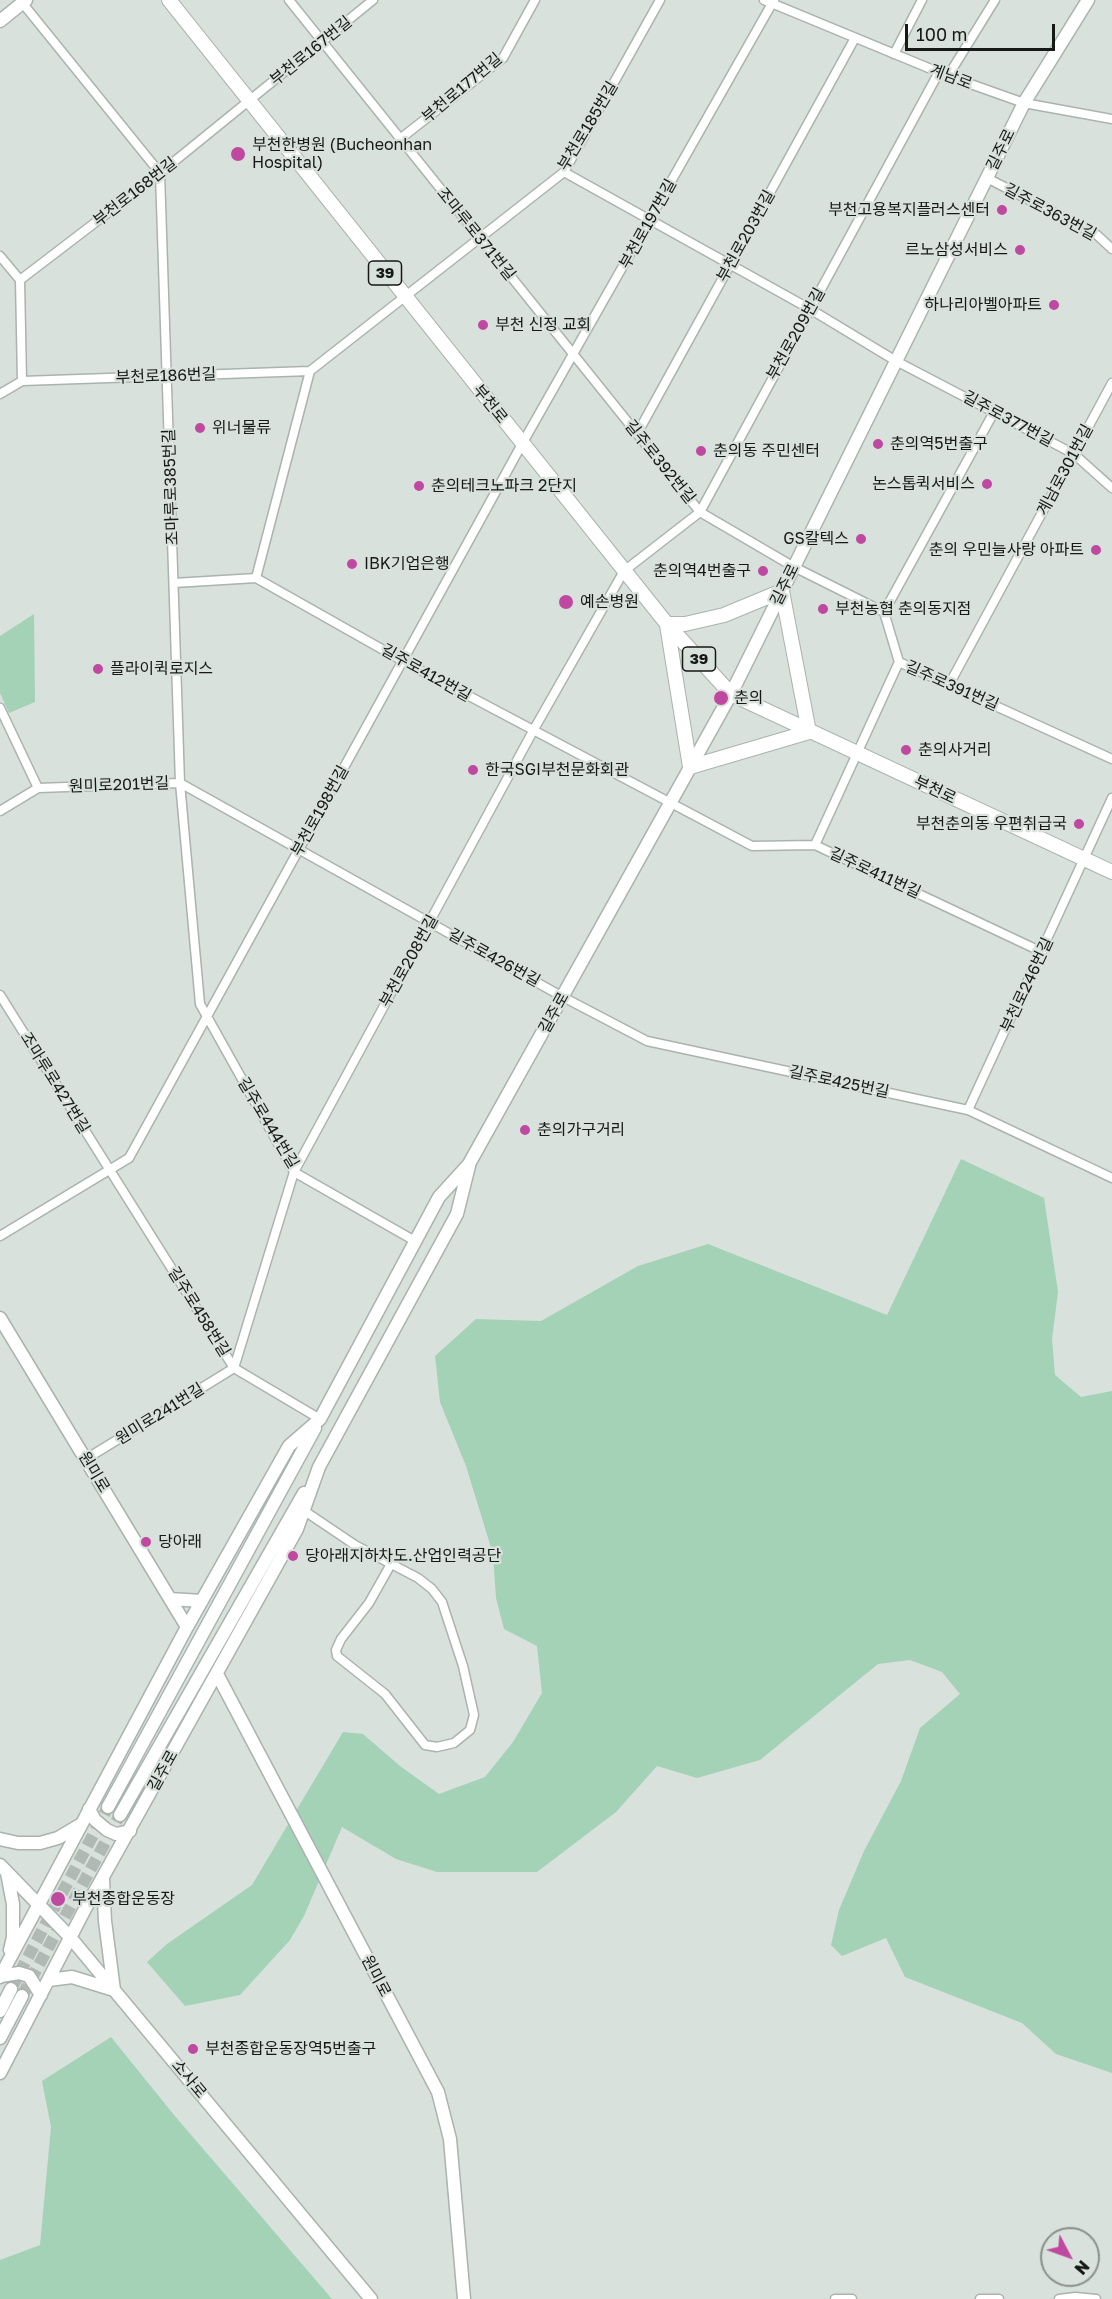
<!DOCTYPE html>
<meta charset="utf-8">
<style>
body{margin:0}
#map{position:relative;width:1112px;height:2299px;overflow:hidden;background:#d8e1db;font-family:"Golos Text",sans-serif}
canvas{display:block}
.north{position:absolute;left:1040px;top:2227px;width:60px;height:60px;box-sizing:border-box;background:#d8e1db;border:2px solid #8a918d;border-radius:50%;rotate:131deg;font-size:16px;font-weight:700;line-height:24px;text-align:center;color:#161917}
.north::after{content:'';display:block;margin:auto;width:21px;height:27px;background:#bf49a0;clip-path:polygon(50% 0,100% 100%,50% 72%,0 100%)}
.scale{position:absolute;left:905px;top:24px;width:150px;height:27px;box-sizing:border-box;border:3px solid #161917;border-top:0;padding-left:8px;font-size:18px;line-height:21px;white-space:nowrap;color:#161917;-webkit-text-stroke:4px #d8e1db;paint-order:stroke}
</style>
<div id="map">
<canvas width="1112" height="2299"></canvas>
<div class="north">N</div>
<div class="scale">100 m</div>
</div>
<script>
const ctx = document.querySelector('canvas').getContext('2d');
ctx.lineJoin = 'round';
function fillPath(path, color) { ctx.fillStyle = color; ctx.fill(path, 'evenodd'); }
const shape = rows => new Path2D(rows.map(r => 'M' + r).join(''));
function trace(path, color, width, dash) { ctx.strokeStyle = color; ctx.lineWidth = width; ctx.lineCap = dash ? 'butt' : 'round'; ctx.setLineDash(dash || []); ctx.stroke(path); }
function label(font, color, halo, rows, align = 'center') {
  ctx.font = font + ' "Golos Text","Noto Sans KR",sans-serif'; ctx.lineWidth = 4.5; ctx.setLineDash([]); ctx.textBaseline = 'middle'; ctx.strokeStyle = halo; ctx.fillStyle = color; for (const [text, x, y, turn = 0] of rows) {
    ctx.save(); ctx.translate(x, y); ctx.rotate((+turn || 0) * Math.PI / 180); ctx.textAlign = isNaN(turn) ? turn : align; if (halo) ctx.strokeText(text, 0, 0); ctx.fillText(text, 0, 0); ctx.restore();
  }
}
const green = shape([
 [34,614,35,702,9,713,0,693,0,636],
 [961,1159,1044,1198,1058,1292,1052,1339,1055,1375,1081,1397,1112,1391,1112,2073,1056,2054,1022,2023,905,1977,886,1938,842,1956,831,1945,839,1910,864,1851,901,1781,920,1728,960,1694,942,1672,910,1660,878,1664,760,1760,697,1778,657,1766,616,1812,537,1872,437,1872,396,1859,342,1827,304,1916,290,1940,240,1995,185,2006,147,1962,167,1944,252,1885,343,1732,363,1734,400,1766,439,1794,485,1777,513,1742,542,1693,537,1646,504,1629,496,1598,493,1554,466,1466,440,1402,435,1356,476,1319,541,1321,638,1266,708,1244,887,1315],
 [111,2037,174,2115,332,2299,0,2299,0,2260,40,2245,51,2127,42,2081]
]);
const secondaryTunnel = shape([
 [11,1989,108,1807],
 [22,1996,120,1815]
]);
const street = shape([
 [20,0,160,173,180,783,200,1004,294,1172,415,1241],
 [289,0,700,512,794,567,884,612,899,662],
 [764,0,948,76,1024,103,1112,119],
 [894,54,922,0],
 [948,76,995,0],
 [400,139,503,58,535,0],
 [564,172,810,309,896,361,1074,454,1112,488],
 [987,178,1097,235,1112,249],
 [0,256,20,280,22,381],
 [20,280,160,173,373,0],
 [22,381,310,371,564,172,660,0],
 [0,394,22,381],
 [637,434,855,38],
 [256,578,310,371],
 [174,583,256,578,403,661,752,846,815,845,1042,952],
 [884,612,994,412],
 [899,662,1112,759],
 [950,683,1112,383],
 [0,708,38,788],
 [0,811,38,788,180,783,563,997,647,1041,968,1110,1112,1178],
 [815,845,899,662],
 [0,995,234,1368,320,1419],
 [968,1110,1112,798],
 [0,1236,129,1158,522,444,774,0],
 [86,1459,234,1368,294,1172,533,731,624,571,700,512,939,72],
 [303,1510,355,1545,418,1578,432,1589,442,1602,463,1666,474,1715,470,1730,454,1743,437,1747,425,1745,385,1694,337,1656,336,1650,341,1639,369,1603,391,1564],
 [835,2299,852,2299],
 [980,2299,999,2299],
 [1059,2299,1075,2297,1096,2299]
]);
const secondary = shape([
 [0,21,26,0],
 [0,1318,187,1627],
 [170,1599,202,1601],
 [217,1674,438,2092,450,2139,464,2299],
 [108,1807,315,1428],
 [89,1809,95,1820,107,1830,116,1834,130,1831],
 [120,1815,304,1493],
 [0,1839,18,1843,40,1843,58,1838,80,1825],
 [0,1865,70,1937,371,2299],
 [7,1873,13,1904,13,1937,10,1950],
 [103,1879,105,1921,114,1990],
 [1,1976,19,1973,29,1976,41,1995],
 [0,1977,187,1627,289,1446,320,1419,439,1197,469,1164,731,694,1024,103,1088,0],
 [49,1980,72,1977,114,1990],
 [0,2011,11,1989],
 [0,2038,22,1996],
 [0,2073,85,1909,297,1529,319,1467,457,1214,469,1166]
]);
const primary = shape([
 [169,0,667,624,731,694,1112,872],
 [667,624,685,624,724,615,782,591,809,732],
 [667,625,690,767,809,732]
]);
const markers = [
 [238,154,8,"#bf49a0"],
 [1002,210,6,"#bf49a0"],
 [1020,250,6,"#bf49a0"],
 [1054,305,6,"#bf49a0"],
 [483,325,6,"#bf49a0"],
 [200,428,6,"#bf49a0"],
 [878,444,6,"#bf49a0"],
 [701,451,6,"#bf49a0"],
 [987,484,6,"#bf49a0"],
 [419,486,6,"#bf49a0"],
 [861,539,6,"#bf49a0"],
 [1096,550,6,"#bf49a0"],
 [352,564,6,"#bf49a0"],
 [763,571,6,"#bf49a0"],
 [566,602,8,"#bf49a0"],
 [823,609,6,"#bf49a0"],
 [98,669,6,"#bf49a0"],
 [721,698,8,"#bf49a0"],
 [906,750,6,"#bf49a0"],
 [473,770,6,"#bf49a0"],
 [1079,824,6,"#bf49a0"],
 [525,1130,6,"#bf49a0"],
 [146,1542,6,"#bf49a0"],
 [293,1556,6,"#bf49a0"],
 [58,1899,8,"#bf49a0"],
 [193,2049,6,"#bf49a0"]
];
const shields = [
 [385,273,33],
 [699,659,33]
];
const shieldNames = [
 ["39",385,273],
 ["39",699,659]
];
const streetNames = [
 ["부천로167번길",311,51,-39],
 ["계남로",951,77,21],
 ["부천로177번길",462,88,-40],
 ["부천로185번길",588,126,-59],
 ["길주로",1001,150,-64],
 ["부천로168번길",135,192,-38],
 ["길주로363번길",1050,212,28],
 ["부천로197번길",648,224,-61],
 ["조마루로371번길",476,234,51],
 ["부천로203번길",746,236,-61],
 ["부천로209번길",796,334,-61],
 ["부천로186번길",166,376,-2],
 ["부천로",490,404,51],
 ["길주로377번길",1008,419,28],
 ["길주로392번길",660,462,51],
 ["계남로301번길",1065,470,-62],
 ["조마루로385번길",171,487,-92],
 ["길주로",785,585,-64],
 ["길주로412번길",426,673,29],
 ["길주로391번길",952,686,24],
 ["원미로201번길",119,785,-2],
 ["부천로",935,790,25],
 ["부천로198번길",320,811,-61],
 ["길주로411번길",875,873,25],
 ["길주로426번길",494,958,29],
 ["부천로208번길",409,961,-61],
 ["부천로246번길",1027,985,-65],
 ["길주로",554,1013,-61],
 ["길주로425번길",839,1082,12],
 ["조마루로427번길",55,1083,58],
 ["길주로444번길",268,1123,59],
 ["길주로458번길",199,1312,58],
 ["원미로241번길",160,1414,-32],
 ["원미로",94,1472,59],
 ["길주로",163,1771,-61],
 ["원미로",376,1976,62],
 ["소사로",189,2079,50]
];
const poiNames = [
 ["부천한병원 (Bucheonhan",252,145],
 ["Hospital)",252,163],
 ["부천고용복지플러스센터",990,210,"right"],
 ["르노삼성서비스",1008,250,"right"],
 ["하나리아벨아파트",1042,305,"right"],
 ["부천 신정 교회",495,325],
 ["위너물류",212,428],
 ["춘의역5번출구",890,444],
 ["춘의동 주민센터",713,451],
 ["논스톱퀵서비스",975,484,"right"],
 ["춘의테크노파크 2단지",431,486],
 ["GS칼텍스",849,539,"right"],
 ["춘의 우민늘사랑 아파트",1084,550,"right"],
 ["IBK기업은행",364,564],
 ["춘의역4번출구",751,571,"right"],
 ["예손병원",580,602],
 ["부천농협 춘의동지점",835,609],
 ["플라이퀵로지스",110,669],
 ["춘의",734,698],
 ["춘의사거리",918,750],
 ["한국SGI부천문화회관",485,770],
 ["부천춘의동 우편취급국",1067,824,"right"],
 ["춘의가구거리",537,1130],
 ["당아래",158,1542],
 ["당아래지하차도.산업인력공단",305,1556],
 ["부천종합운동장",72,1899],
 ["부천종합운동장역5번출구",205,2049]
];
fillPath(green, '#a3d2b7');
trace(secondaryTunnel, '#b1b9b4', 12, [12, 6]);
trace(street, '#aab3ae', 11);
trace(secondary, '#aab3ae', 15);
trace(primary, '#aab3ae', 16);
trace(street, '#fff', 8);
trace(secondary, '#fff', 12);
trace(primary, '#fff', 14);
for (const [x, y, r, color] of markers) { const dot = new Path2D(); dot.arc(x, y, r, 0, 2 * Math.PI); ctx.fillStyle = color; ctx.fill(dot); trace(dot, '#d8e1db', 2); }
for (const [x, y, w] of shields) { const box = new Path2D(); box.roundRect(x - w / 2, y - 12, w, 24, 4.5); ctx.fillStyle = '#d8e1db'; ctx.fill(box); trace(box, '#161917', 1.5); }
label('bold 15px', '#161917', null, shieldNames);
label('16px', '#161917', '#d8e1db', streetNames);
label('16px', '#161917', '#d8e1db', poiNames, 'left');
</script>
